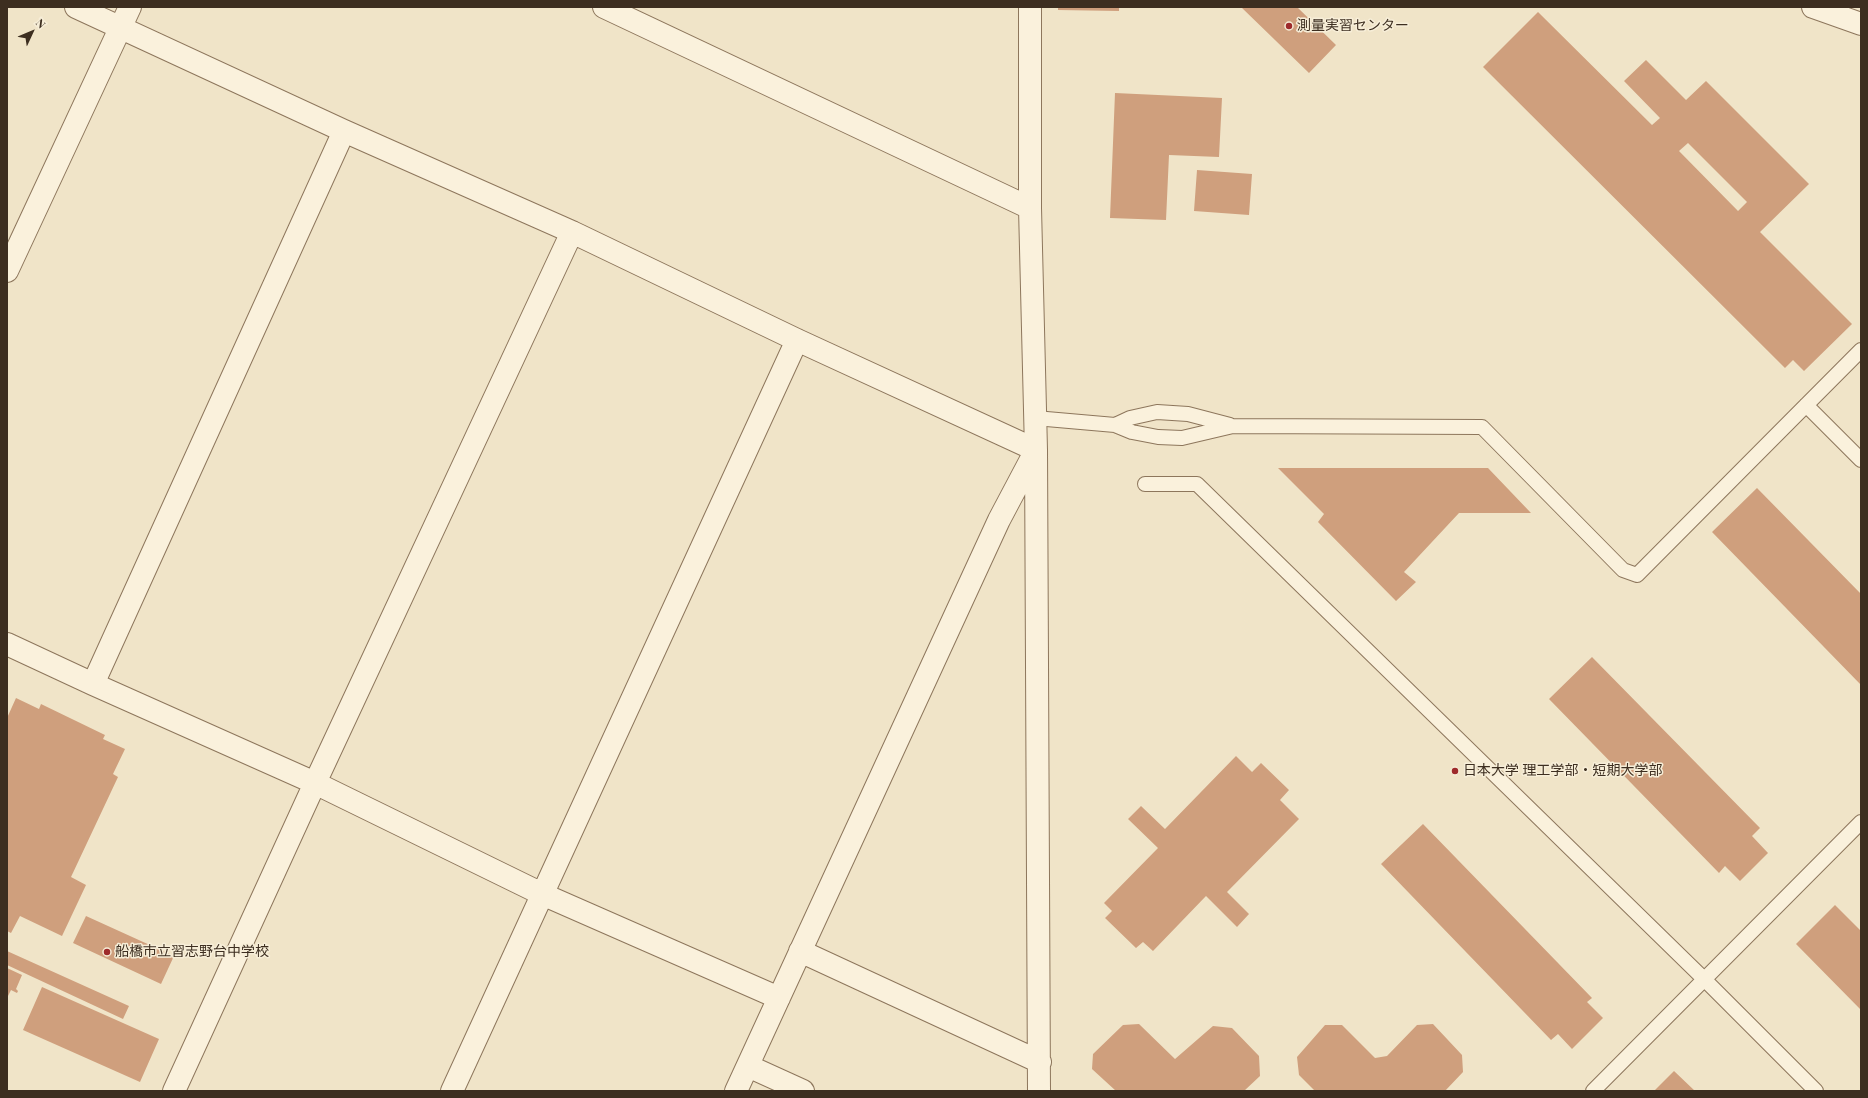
<!DOCTYPE html>
<meta charset="utf-8">
<style>
body{margin:0}
#map{position:relative;width:1868px;height:1098px;overflow:hidden;background:#f0e4c8;font-family:"Playfair Display",serif}
canvas{display:block}
.frame{position:absolute;inset:0;border:8px solid #3d2e20;pointer-events:none}
.north{position:absolute;left:12px;top:12px;width:40px;height:40px;-webkit-text-stroke:3px #f7eed8;paint-order:stroke;rotate:46deg;font-size:11px;font-weight:700;line-height:16px;text-align:center;color:#3d2e20}
.north::after{content:'';display:block;margin:auto;width:14px;height:18px;background:#3d2e20;clip-path:polygon(50% 0,100% 100%,50% 72%,0 100%)}
</style>
<div id="map">
<canvas width="1868" height="1098"></canvas>
<div class="frame"></div>
<div class="north">N</div>
</div>
<script>
const ctx = document.querySelector('canvas').getContext('2d');
ctx.lineJoin = 'round';
function fillPath(path, color) { ctx.fillStyle = color; ctx.fill(path, 'evenodd'); }
const shape = rows => new Path2D(rows.map(r => 'M' + r).join(''));
function trace(path, color, width, dash) { ctx.strokeStyle = color; ctx.lineWidth = width; ctx.lineCap = dash ? 'butt' : 'round'; ctx.setLineDash(dash || []); ctx.stroke(path); }
function label(font, color, halo, rows, align = 'center') {
  ctx.font = font + ' "Playfair Display","Noto Sans JP",serif'; ctx.lineWidth = 3; ctx.setLineDash([]); ctx.textBaseline = 'middle'; ctx.strokeStyle = halo; ctx.fillStyle = color; for (const [text, x, y, turn = 0] of rows) {
    ctx.save(); ctx.translate(x, y); ctx.rotate((+turn || 0) * Math.PI / 180); ctx.textAlign = isNaN(turn) ? turn : align; if (halo) ctx.strokeText(text, 0, 0); ctx.fillText(text, 0, 0); ctx.restore();
  }
}
const building = shape([
 [1058,7,1119,7,1119,11,1058,10],
 [1241,7,1297,7,1336,45,1309,73],
 [1538,12,1652,125,1660,118,1624,81,1646,60,1686,100,1706,81,1809,184,1760,232,1852,324,1804,371,1793,360,1785,368,1483,67],
 [1688,143,1747,202,1738,211,1679,151],
 [1115,93,1222,98,1219,157,1169,155,1166,220,1110,218],
 [1197,170,1252,174,1249,215,1194,211],
 [1278,468,1488,468,1531,513,1459,513,1404,572,1416,582,1396,601,1318,522,1324,514],
 [1757,488,1861,594,1861,685,1712,532],
 [1592,657,1760,828,1752,836,1768,853,1740,881,1725,866,1719,873,1549,699],
 [16,698,39,709,41,704,105,735,103,739,125,749,113,774,118,777,71,877,86,885,62,936,20,916,11,933,7,931,7,718],
 [1236,756,1252,772,1261,763,1289,790,1280,800,1299,819,1227,892,1249,914,1237,927,1206,896,1153,951,1143,942,1136,948,1105,918,1112,911,1104,903,1158,848,1128,819,1141,806,1165,829],
 [1423,824,1592,998,1587,1002,1603,1018,1572,1049,1558,1034,1551,1040,1381,864],
 [1835,905,1861,931,1861,1010,1796,944],
 [86,916,174,956,161,984,73,943],
 [7,951,129,1006,123,1019,7,965],
 [7,968,22,975,16,989,18,991,17,993,11,990,7,998],
 [42,987,159,1039,140,1082,23,1030],
 [1139,1024,1175,1059,1213,1026,1232,1028,1259,1056,1260,1076,1244,1091,1116,1091,1092,1069,1093,1054,1123,1025],
 [1433,1024,1462,1055,1463,1072,1445,1091,1315,1091,1299,1075,1297,1057,1325,1025,1342,1025,1375,1058,1387,1056,1417,1025],
 [1674,1071,1695,1091,1654,1091]
]);
const lane = shape([
 [1806,405,1861,460],
 [1035,418,1115,425,1132,432,1158,437,1182,438,1233,426,1482,427,1623,570,1637,575,1861,350],
 [1115,425,1130,418,1157,412,1188,414,1230,425],
 [1145,484,1197,484,1704,979,1816,1091],
 [1593,1091,1861,822]
]);
const street = shape([
 [76,7,344,131,572,232,797,340,1036,450,999,520,736,1091],
 [604,7,1030,208],
 [1030,7,1030,208,1036,450,1039,1091],
 [1813,7,1861,24],
 [7,271,130,7],
 [7,644,93,684,315,783,542,894,779,998],
 [93,684,344,131],
 [800,951,1040,1062],
 [748,1066,803,1091],
 [174,1091,315,783,572,232],
 [452,1091,797,340]
]);
const markers = [
 [1289,26,4,"#9e2a2b"],
 [1455,771,4,"#9e2a2b"],
 [107,952,4,"#9e2a2b"]
];
const poiNames = [
 ["測量実習センター",1297,26],
 ["日本大学 理工学部・短期大学部",1463,771],
 ["船橋市立習志野台中学校",115,952]
];
fillPath(building, '#cf9f7d');
trace(lane, '#8d765c', 16);
trace(street, '#8d765c', 24);
trace(lane, '#faf1dc', 14);
trace(street, '#faf1dc', 22);
for (const [x, y, r, color] of markers) { const dot = new Path2D(); dot.arc(x, y, r, 0, 2 * Math.PI); ctx.fillStyle = color; ctx.fill(dot); trace(dot, '#f7eed8', 1.5); }
label('14px', '#3d2e20', '#f7eed8', poiNames, 'left');
</script>
